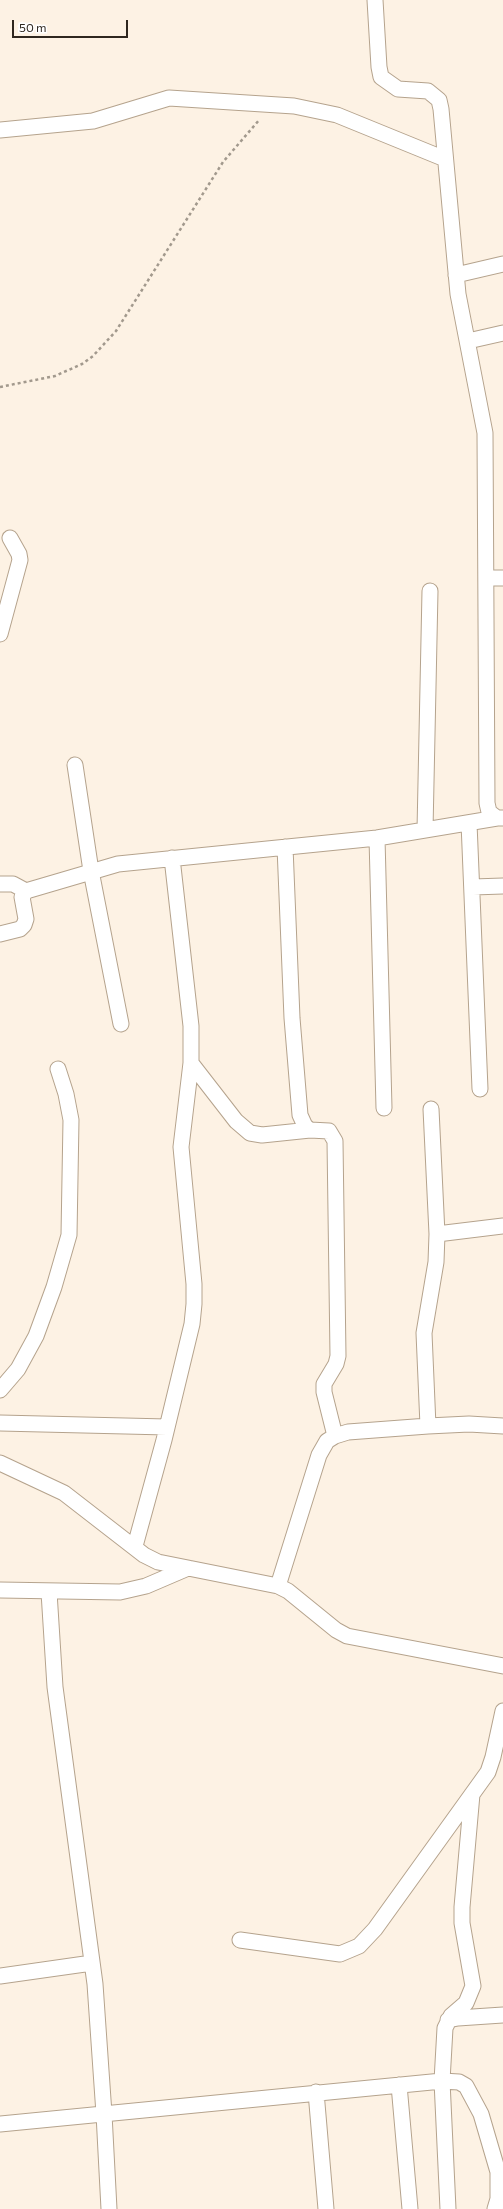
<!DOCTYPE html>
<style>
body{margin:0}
#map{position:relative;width:503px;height:2209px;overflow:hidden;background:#fdf2e4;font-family:Commissioner,sans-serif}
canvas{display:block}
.scale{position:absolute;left:12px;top:20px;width:116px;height:18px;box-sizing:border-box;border:2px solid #2f271f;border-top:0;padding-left:5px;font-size:12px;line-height:14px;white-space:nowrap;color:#2f271f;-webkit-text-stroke:3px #fff;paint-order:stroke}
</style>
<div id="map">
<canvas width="503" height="2209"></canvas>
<div class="scale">50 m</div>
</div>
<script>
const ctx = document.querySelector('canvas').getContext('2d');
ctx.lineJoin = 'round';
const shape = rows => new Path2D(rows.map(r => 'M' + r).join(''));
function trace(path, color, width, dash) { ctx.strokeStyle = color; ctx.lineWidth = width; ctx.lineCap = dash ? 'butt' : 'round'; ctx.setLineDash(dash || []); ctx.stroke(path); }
const path = shape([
 [0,387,55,376,82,364,93,356,116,331,223,162,260,119]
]);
const minor = shape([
 [375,0,379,67,381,77,398,89,428,91,439,100,441,109,458,294,485,433,487,803,489,812,497,818,503,818],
 [0,130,93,121,169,98,294,106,337,115,445,159],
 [456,275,503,264],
 [468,341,503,333],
 [487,578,503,578],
 [0,634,20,560,19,554,10,538],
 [75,765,91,871,121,1024],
 [469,823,480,1089],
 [425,830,430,591],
 [377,838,384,1108],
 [285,847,292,1018,300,1115,305,1126,310,1130,329,1131,335,1141,338,1356,336,1364,324,1384,324,1392,335,1436],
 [0,884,13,884,26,891],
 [473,887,503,886],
 [0,934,20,929,24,925,26,919,22,897,26,891,118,864,377,838,497,818],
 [191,1063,236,1121,250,1133,262,1135,310,1130],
 [437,1234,503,1226],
 [0,1390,18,1369,36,1336,54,1287,69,1235,71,1120,66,1094,58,1069],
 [0,1423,167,1427],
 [428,1426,424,1333,436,1262,437,1234,431,1109],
 [0,1463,64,1493,144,1555,158,1562,278,1586,288,1591,336,1630,347,1636,503,1666],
 [135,1546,164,1440,192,1324,194,1304,194,1284,181,1147,191,1063,191,1026,172,858],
 [278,1586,319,1455,327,1441,335,1436,348,1432,428,1426,469,1424,503,1426],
 [0,1590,120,1592,146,1586,188,1568],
 [49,1592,55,1687,95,1984,104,2114,109,2209],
 [472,1794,462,1907,462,1923,473,1986,466,2003,451,2016,445,2028,442,2081,459,2082,466,2086,481,2114,498,2172,498,2199,495,2209],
 [240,1940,340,1954,359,1946,375,1929,488,1772,493,1757,503,1711],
 [0,1976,92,1963],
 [448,2020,458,2018,503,2015],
 [399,2085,410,2209],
 [316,2092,326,2209],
 [0,2124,442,2081,448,2209]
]);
trace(minor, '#b5a38d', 17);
trace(path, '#a2998d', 2.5, [3, 3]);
trace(minor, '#fff', 15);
</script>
